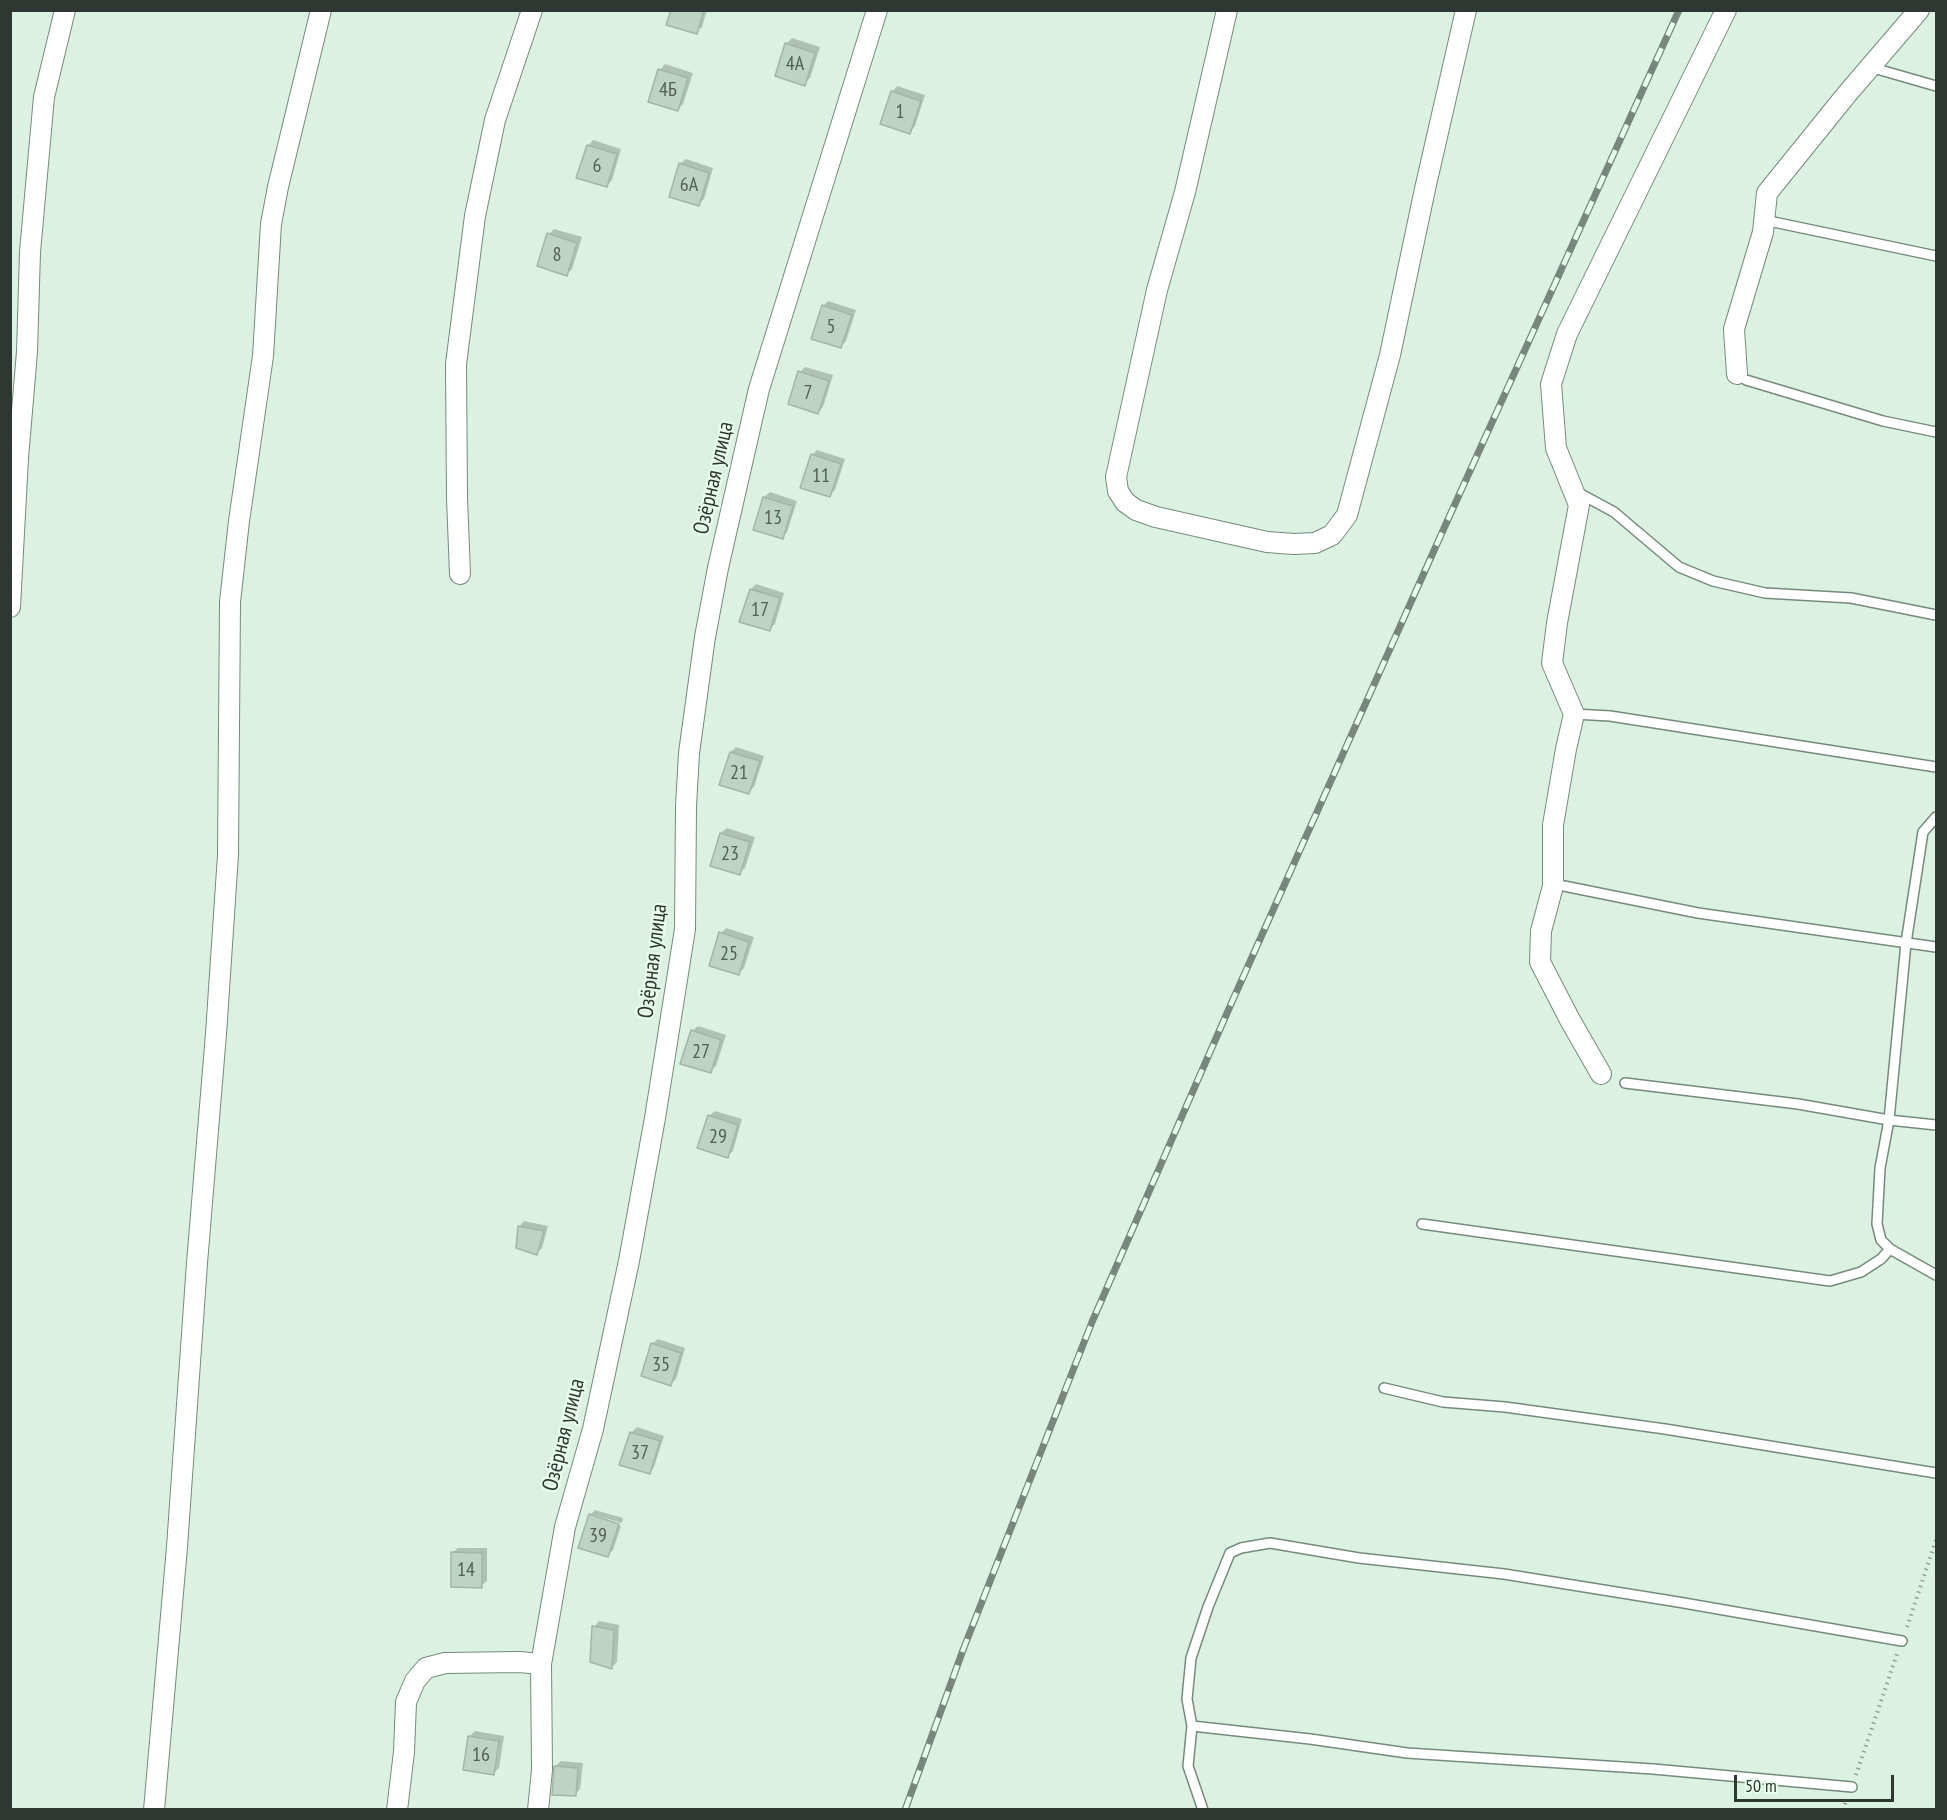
<!DOCTYPE html>
<meta charset="utf-8">
<style>
body{margin:0}
#map{position:relative;width:1947px;height:1820px;overflow:hidden;background:#dbf2e2;font-family:"PT Sans Narrow",sans-serif}
canvas{display:block}
.frame{position:absolute;inset:0;border:12px solid #2e3731;pointer-events:none}
.scale{position:absolute;left:1734px;top:1775px;width:160px;height:27px;box-sizing:border-box;border:3px solid #2e3731;border-top:0;padding-left:8px;font-size:18px;line-height:21px;white-space:nowrap;color:#2e3731;-webkit-text-stroke:4px #e8ffef;paint-order:stroke}
</style>
<div id="map">
<canvas width="1947" height="1820"></canvas>
<div class="frame"></div>
<div class="scale">50 m</div>
</div>
<script>
const ctx = document.querySelector('canvas').getContext('2d');
ctx.lineJoin = 'round';
function fillPath(path, color) { ctx.fillStyle = color; ctx.fill(path, 'evenodd'); }
const shape = rows => new Path2D(rows.map(r => 'M' + r).join(''));
function trace(path, color, width, dash) { ctx.strokeStyle = color; ctx.lineWidth = width; ctx.lineCap = dash ? 'butt' : 'round'; ctx.setLineDash(dash || []); ctx.stroke(path); }
function label(font, color, halo, rows, align = 'center') {
  ctx.font = font + ' "PT Sans Narrow",sans-serif'; ctx.lineWidth = 4.5; ctx.setLineDash([]); ctx.textBaseline = 'middle'; ctx.strokeStyle = halo; ctx.fillStyle = color; for (const [text, x, y, turn = 0] of rows) {
    ctx.save(); ctx.translate(x, y); ctx.rotate((+turn || 0) * Math.PI / 180); ctx.textAlign = isNaN(turn) ? turn : align; if (halo) ctx.strokeText(text, 0, 0); ctx.fillText(text, 0, 0); ctx.restore();
  }
}
const shadow = shape([
 [672,10,707,10,702,27,696,32],
 [792,38,820,47,810,78,804,84,786,44],
 [665,64,693,73,683,104,677,110,660,70],
 [897,86,925,95,915,126,910,132,892,92],
 [593,140,621,149,612,180,606,186,588,146],
 [686,159,713,168,704,199,698,204,680,164],
 [554,229,582,237,572,269,567,274,549,234],
 [828,301,856,310,846,341,841,346,823,306],
 [805,367,833,375,823,407,818,412,800,372],
 [817,450,845,459,835,490,830,495,812,455],
 [770,492,797,501,787,532,782,538,764,497],
 [756,584,784,593,775,624,769,629,751,589],
 [736,747,764,756,754,787,749,792,731,752],
 [727,828,755,837,745,868,739,873,712,865,721,833],
 [726,928,754,937,744,968,739,973,721,933],
 [698,1026,726,1035,716,1066,710,1071,692,1031],
 [715,1111,742,1119,733,1151,727,1156,709,1116],
 [524,1221,548,1226,542,1248,537,1253,519,1227],
 [658,1339,685,1348,676,1379,670,1384,652,1344],
 [637,1427,664,1436,654,1467,649,1473,631,1433],
 [595,1510,623,1518,622,1523,591,1514],
 [591,1514,591,1517,621,1526,613,1550,608,1555,590,1515],
 [458,1548,487,1548,487,1581,481,1586,452,1553],
 [599,1621,619,1625,617,1662,612,1667,594,1627],
 [475,1731,504,1736,499,1768,493,1773,464,1768,470,1736],
 [561,1761,583,1763,580,1789,575,1795,555,1766]
]);
const building = shape([
 [671,10,704,10,697,34,666,25,671,10],
 [785,43,815,53,805,86,775,76,785,43],
 [658,69,688,78,678,111,648,102,658,69],
 [891,91,921,101,910,134,880,124,891,91],
 [587,145,617,154,607,187,576,178,587,145],
 [679,163,709,173,699,206,669,197,679,163],
 [547,233,577,243,567,276,537,266,547,233],
 [822,305,852,315,841,348,811,339,822,305],
 [798,371,829,381,818,414,788,404,798,371],
 [811,454,841,464,830,497,800,488,811,454],
 [763,497,793,506,783,539,753,530,763,497],
 [750,589,780,598,770,631,739,622,750,589],
 [730,752,760,761,749,794,719,785,730,752],
 [720,833,750,842,740,875,710,866,720,833],
 [719,932,749,942,739,975,709,966,719,932],
 [691,1030,721,1040,711,1073,680,1064,691,1030],
 [708,1115,738,1125,728,1158,697,1148,708,1115],
 [518,1226,544,1231,537,1255,516,1248,518,1226],
 [651,1343,681,1353,671,1386,641,1376,651,1343],
 [630,1432,660,1441,650,1474,619,1465,630,1432],
 [589,1514,619,1524,608,1557,578,1548,589,1514],
 [451,1552,482,1553,482,1588,451,1587,451,1552],
 [592,1626,614,1630,612,1669,590,1662,592,1626],
 [468,1736,499,1741,494,1775,463,1770,468,1736],
 [554,1766,578,1768,576,1796,552,1795,554,1766]
]);
const path = shape([
 [1907,1627,1936,1540],
 [1856,1775,1897,1654],
 [1843,1810,1846,1801]
]);
const lane = shape([
 [1870,67,1936,86],
 [1764,220,1936,256],
 [1746,380,1883,421,1936,432],
 [1577,492,1614,512,1679,567,1713,581,1765,593,1851,598,1936,615],
 [1574,714,1610,716,1936,767],
 [1936,817,1923,832,1906,943,1889,1120,1880,1168,1877,1224,1881,1240,1890,1249,1936,1275],
 [1564,886,1698,913,1936,947],
 [1625,1083,1798,1104,1889,1120,1936,1125],
 [1422,1224,1830,1281,1861,1272,1881,1259,1890,1249],
 [1384,1388,1443,1402,1505,1407,1665,1429,1936,1473],
 [1192,1726,1310,1739,1407,1753,1653,1769,1852,1787],
 [1203,1810,1188,1766,1192,1726,1187,1699,1191,1658,1208,1607,1230,1553,1241,1548,1270,1543,1359,1558,1504,1574,1678,1602,1902,1641]
]);
const street = shape([
 [1227,10,1185,192,1157,290,1116,477,1118,491,1125,502,1136,510,1156,517,1267,542,1294,544,1315,543,1332,535,1347,515,1390,355,1425,189,1466,10],
 [1737,374,1734,329,1763,232,1767,193,1847,94,1919,10],
 [460,574,457,498,456,364,475,216,495,120,532,10],
 [10,607,18,458,27,352,30,252,44,97,65,10],
 [1601,1074,1570,1020,1540,962,1541,931,1553,886,1553,825,1566,749,1574,714,1552,663,1557,623,1579,505,1556,448,1551,384,1567,334,1726,10],
 [154,1810,177,1547,197,1263,216,1034,228,855,230,602,239,521,263,356,271,224,278,187,321,10],
 [397,1810,404,1752,406,1702,415,1681,426,1668,445,1663,519,1662,541,1664,565,1527,593,1429,629,1261,655,1118,685,929,686,806,689,753,705,637,718,568,759,389,877,10],
 [538,1810,542,1770,541,1664]
]);
const rail = shape([
 [905,1810,963,1650,1092,1322,1231,1004,1445,526,1679,10]
]);
const numberNames = [
 ["4А",795,64],
 ["4Б",668,90],
 ["1",900,112],
 ["6",597,166],
 ["6А",689,185],
 ["8",557,255],
 ["5",831,327],
 ["7",808,393],
 ["11",821,476],
 ["13",773,518],
 ["17",760,610],
 ["21",739,773],
 ["23",730,854],
 ["25",729,954],
 ["27",701,1052],
 ["29",718,1137],
 ["35",661,1365],
 ["37",640,1453],
 ["39",598,1536],
 ["14",466,1570],
 ["16",481,1755]
];
const streetNames = [
 ["Озёрная улица",714,478,-77],
 ["Озёрная улица",653,961,-83],
 ["Озёрная улица",564,1435,-76]
];
fillPath(shadow, '#0003');
fillPath(building, '#bdd3c3');
trace(building, '#a1b6a7', 1.5);
trace(lane, '#768a7c', 12);
trace(street, '#768a7c', 22);
trace(path, '#90a195', 4, [1.5, 4.5]);
trace(lane, '#fff', 9);
trace(street, '#fff', 20);
trace(rail, '#78877d', 7);
trace(rail, '#e8ffef', 4.5, [14]);
label('20px', '#525e56', null, numberNames);
label('22px', '#2e3731', '#e8ffef', streetNames);
</script>
